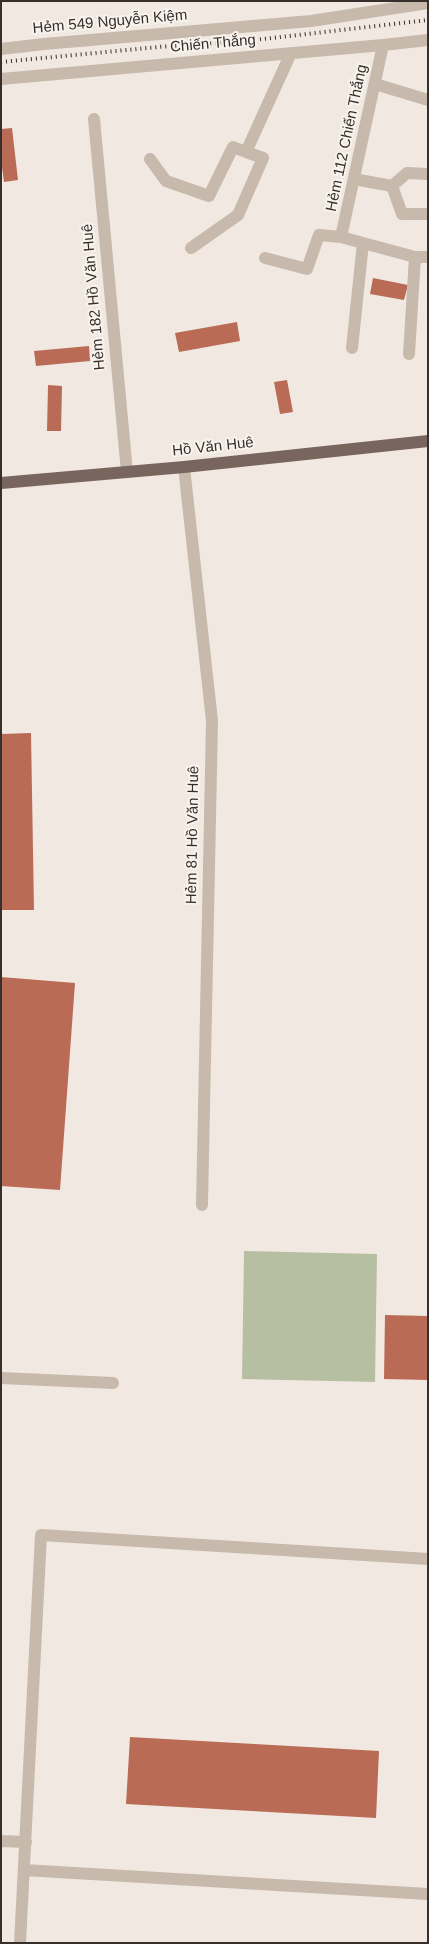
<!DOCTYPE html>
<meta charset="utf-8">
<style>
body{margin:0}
#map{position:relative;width:429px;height:1944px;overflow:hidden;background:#f1e9e1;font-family:Arial,sans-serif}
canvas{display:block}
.frame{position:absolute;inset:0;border:2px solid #372f2b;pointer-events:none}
</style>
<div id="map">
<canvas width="429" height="1944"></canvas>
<div class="frame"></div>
</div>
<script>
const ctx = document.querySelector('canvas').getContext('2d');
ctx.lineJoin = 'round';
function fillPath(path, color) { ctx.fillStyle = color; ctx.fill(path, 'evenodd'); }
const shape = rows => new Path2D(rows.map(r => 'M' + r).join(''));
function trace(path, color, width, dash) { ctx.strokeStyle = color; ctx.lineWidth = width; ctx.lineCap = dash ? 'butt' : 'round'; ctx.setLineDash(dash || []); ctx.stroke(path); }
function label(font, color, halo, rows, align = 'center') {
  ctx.font = font + ' Arial,sans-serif'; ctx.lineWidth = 4; ctx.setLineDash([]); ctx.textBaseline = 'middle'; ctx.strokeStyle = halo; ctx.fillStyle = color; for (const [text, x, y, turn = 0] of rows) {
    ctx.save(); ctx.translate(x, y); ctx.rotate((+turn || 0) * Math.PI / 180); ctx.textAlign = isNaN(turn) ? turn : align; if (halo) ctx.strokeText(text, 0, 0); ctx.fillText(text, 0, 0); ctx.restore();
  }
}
const green = shape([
 [244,1251,377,1254,375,1382,242,1379]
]);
const building = shape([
 [12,128,18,180,4,182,1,160,1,129],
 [373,278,408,285,404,300,370,294],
 [237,322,240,341,179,352,175,333],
 [89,346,90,361,36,366,34,351],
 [287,380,293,412,280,414,274,382],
 [48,385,62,386,61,431,47,431],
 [31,733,34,910,1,910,1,734],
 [1,977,75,983,60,1190,1,1186],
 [385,1315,428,1316,428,1380,384,1379],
 [130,1737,379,1751,376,1818,126,1804]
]);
const minor = shape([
 [1,49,44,44,311,21,428,3],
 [1,79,383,45,428,40],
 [375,84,428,100],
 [94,119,127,472],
 [150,159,166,181,209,196,233,147,246,152,291,53],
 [354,179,392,186,407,173,428,174],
 [392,186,402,214,428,214],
 [363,243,415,257,409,354],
 [191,248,238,215,263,158,246,152],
 [415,257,428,257],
 [265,258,307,269,319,235,341,237],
 [352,348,363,243,341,237,383,45],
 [184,467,212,721,202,1205],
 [1,1378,113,1383],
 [1,1841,26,1842],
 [24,1870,428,1894],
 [20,1943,41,1535,428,1559]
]);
const major = shape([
 [1,483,184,467,428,441]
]);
const rail = shape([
 [1,62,158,47,246,41,428,20]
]);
const streetNames = [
 ["Hẻm 549 Nguyễn Kiệm",110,22,-5],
 ["Chiến Thắng",213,44,-5],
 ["Hẻm 112 Chiến Thắng",347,138,-78],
 ["Hẻm 182 Hồ Văn Huê",94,297,-95],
 ["Hồ Văn Huê",213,447,-6],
 ["Hẻm 81 Hồ Văn Huê",193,835,-89]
];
fillPath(green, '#b6bfa2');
fillPath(building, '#ba6b56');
trace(minor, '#c8b9ad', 12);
trace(major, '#78665e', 12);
trace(rail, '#372f2b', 4, [1, 4]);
label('15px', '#372f2b', '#f9f3ed', streetNames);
</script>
